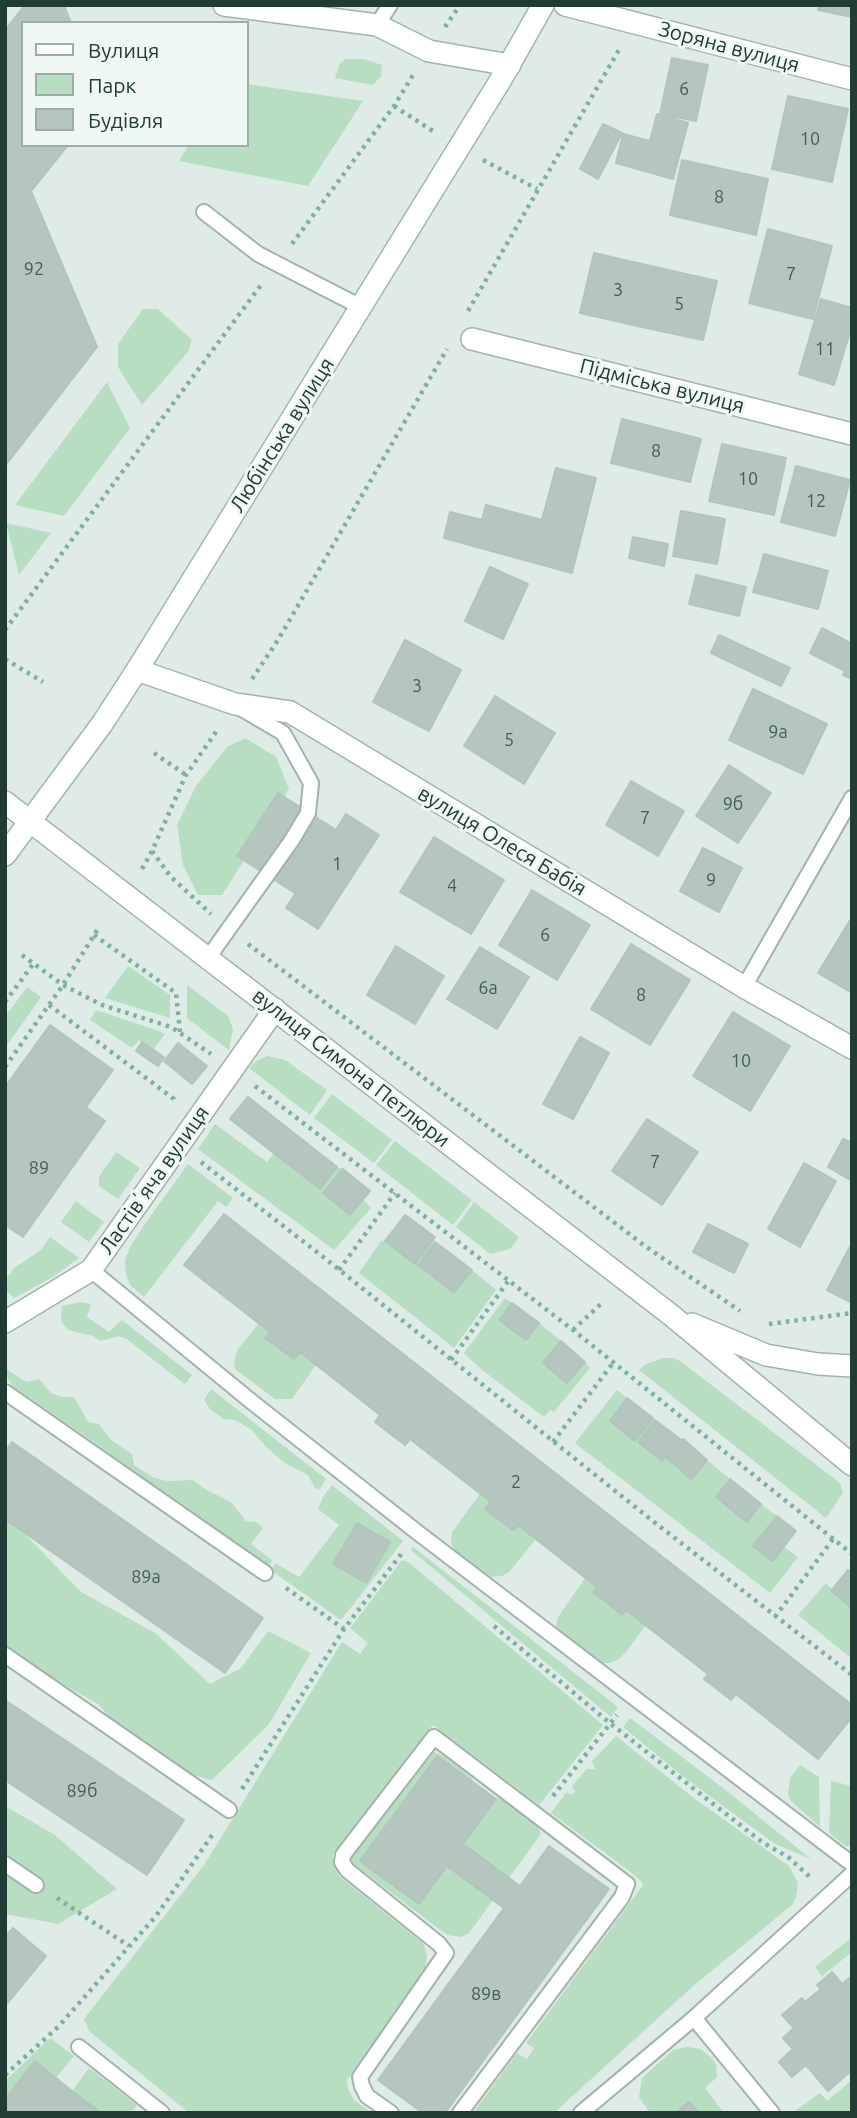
<!DOCTYPE html>
<meta charset="utf-8">
<style>
body{margin:0}
#map{position:relative;width:857px;height:2118px;overflow:hidden;background:#dfebe6;font-family:Ubuntu,sans-serif}
canvas{display:block}
.frame{position:absolute;inset:0;border:7px solid #203c34;pointer-events:none}
.legend{position:absolute;left:21px;top:21px;width:228px;height:126px;box-sizing:border-box;background:#f0f8f4;border:2px solid #9dada7;margin:0;padding:9px 12px;list-style:none;font-size:21px;color:#203c34}
.legend li{display:flex;align-items:center;gap:14px;height:35px}
.legend b{width:35px;border:2px solid #9dada7}
</style>
<div id="map">
<canvas width="857" height="2118"></canvas>
<div class="frame"></div>
<ul class="legend">
<li><b style="height:9px;background:#fff"></b>Вулиця</li>
<li><b style="height:19px;background:#b7dec0"></b>Парк</li>
<li><b style="height:19px;background:#b5c6bf"></b>Будівля</li>
</ul>
</div>
<script>
const ctx = document.querySelector('canvas').getContext('2d');
ctx.lineJoin = 'round';
function fillPath(path, color) { ctx.fillStyle = color; ctx.fill(path, 'evenodd'); }
const shape = rows => new Path2D(rows.map(r => 'M' + r).join(''));
function trace(path, color, width, dash) { ctx.strokeStyle = color; ctx.lineWidth = width; ctx.lineCap = dash ? 'butt' : 'round'; ctx.setLineDash(dash || []); ctx.stroke(path); }
function label(font, color, halo, rows, align = 'center') {
  ctx.font = font + ' Ubuntu,sans-serif'; ctx.lineWidth = 6; ctx.setLineDash([]); ctx.textBaseline = 'middle'; ctx.strokeStyle = halo; ctx.fillStyle = color; for (const [text, x, y, turn = 0] of rows) {
    ctx.save(); ctx.translate(x, y); ctx.rotate((+turn || 0) * Math.PI / 180); ctx.textAlign = isNaN(turn) ? turn : align; if (halo) ctx.strokeText(text, 0, 0); ctx.fillText(text, 0, 0); ctx.restore();
  }
}
const green = shape([
 [346,59,364,59,382,65,381,77,372,85,335,78,340,63],
 [247,84,363,101,308,186,179,161,189,145,247,145],
 [143,309,158,309,192,340,188,352,142,405,118,367,118,344],
 [107,382,130,428,64,516,15,505],
 [6,523,51,533,19,575],
 [245,738,276,757,289,789,222,895,198,895,183,865,177,825,196,786,227,747],
 [128,966,170,995,170,1018,105,998],
 [187,985,228,1016,233,1029,229,1050,187,1018],
 [27,987,41,997,5,1048,5,1017],
 [96,1010,156,1030,165,1034,153,1050,139,1040,132,1048,90,1020],
 [268,1056,285,1060,327,1090,310,1115,249,1068,256,1061],
 [332,1094,392,1140,374,1163,314,1118],
 [215,1124,267,1162,274,1153,319,1189,337,1167,343,1169,323,1193,350,1215,363,1199,371,1208,334,1250,198,1149],
 [395,1141,472,1200,453,1225,376,1165],
 [116,1152,140,1168,118,1199,99,1186,99,1177],
 [188,1164,233,1198,226,1207,218,1201,144,1297,130,1285,126,1275,125,1260,130,1247,142,1228],
 [76,1201,104,1222,89,1242,61,1222],
 [474,1202,519,1237,510,1249,490,1254,456,1227],
 [50,1237,79,1258,53,1277,14,1298,5,1290,5,1281,14,1268,41,1250],
 [435,1237,435,1242,418,1266,454,1292,472,1270,496,1290,454,1348,359,1273,381,1241,385,1241,415,1264],
 [505,1298,512,1303,526,1339,539,1323,561,1341,567,1383,585,1362,590,1368,554,1412,550,1410,544,1417,481,1369,464,1353],
 [81,1302,91,1304,87,1317,109,1332,122,1320,192,1375,186,1383,183,1383,127,1339,119,1336,101,1341,93,1336,68,1330,61,1321,62,1306],
 [259,1323,270,1332,266,1338,293,1359,300,1352,316,1365,292,1399,275,1399,235,1369,234,1361,238,1349],
 [663,1358,673,1358,680,1361,840,1483,843,1493,826,1518,639,1370,646,1364],
 [5,1368,26,1382,39,1379,51,1393,62,1397,74,1397,88,1422,99,1424,111,1440,132,1454,134,1465,143,1471,154,1478,168,1481,193,1480,205,1489,231,1502,246,1521,256,1522,263,1528,251,1544,272,1560,269,1570,91,1440,14,1387,9,1381],
 [211,1389,326,1479,320,1489,315,1488,308,1475,285,1463,266,1447,252,1430,235,1420,224,1419,210,1409,204,1400],
 [617,1390,627,1398,610,1421,635,1440,653,1418,655,1420,638,1442,662,1461,680,1439,683,1439,667,1458,691,1478,707,1460,730,1479,716,1497,746,1522,761,1504,777,1516,754,1547,773,1561,784,1547,798,1557,770,1593,575,1443],
 [332,1485,403,1541,341,1620,272,1571,275,1563,299,1577,339,1525,318,1509,323,1497],
 [480,1494,491,1502,486,1508,513,1530,518,1525,536,1539,509,1572,502,1576,485,1577,455,1552,451,1543,452,1532],
 [5,1520,19,1528,81,1592,155,1633,210,1684,241,1668,268,1631,311,1653,269,1724,212,1780,155,1766,98,1704,5,1651],
 [413,1547,618,1707,611,1717,411,1550],
 [402,1560,408,1562,603,1725,539,1805,435,1726,432,1726,333,1854,333,1863,340,1877,423,1943,427,1955,425,1970,347,2080,348,2089,354,2100,372,2113,189,2113,89,2031,84,2019,204,1865,342,1642,360,1654,368,1643,350,1628],
 [585,1578,597,1587,593,1593,621,1615,626,1610,646,1625,626,1652,619,1659,609,1663,597,1663,559,1634,556,1626,558,1617],
 [826,1583,832,1589,831,1592,852,1608,852,1659,798,1615],
 [630,1718,723,1788,811,1859,775,1844,685,1778,623,1727],
 [616,1736,695,1799,789,1866,798,1883,796,1897,792,1905,692,1987,554,2113,473,2113,517,2053,527,2059,534,2048,526,2043,643,1885,641,1881,628,1870,551,1813,566,1793,572,1794,575,1792,572,1786,587,1769,595,1769,592,1761],
 [434,1752,444,1756,472,1778,473,1783,436,1756,360,1861,419,1904,447,1866,493,1900,469,1933,461,1937,447,1935,351,1862,352,1855],
 [800,1765,819,1777,820,1827,790,1800,788,1793,790,1778],
 [831,1781,852,1786,852,1845,846,1846,829,1833],
 [498,1797,538,1827,541,1834,509,1878,463,1844],
 [5,1806,55,1835,117,1889,58,1924,5,1914],
 [852,1937,852,1952,822,1976,815,1967],
 [49,2039,52,2039,74,2056,56,2078,34,2062,5,2099,5,2081],
 [687,2047,700,2049,711,2057,716,2065,717,2077,705,2088,724,2113,650,2113,639,2097,642,2078,673,2050],
 [89,2068,137,2105,131,2113,101,2113,72,2091],
 [852,2080,852,2113,797,2113,795,2111,820,2093,827,2101]
]);
const building = shape([
 [25,5,64,5,71,23,23,23,23,145,68,145,31,191,97,347,5,466,5,30,25,5],
 [819,5,852,5,852,17,818,10,819,5],
 [672,58,708,65,696,121,660,114,672,58],
 [788,96,848,109,832,182,772,169,788,96],
 [657,114,688,123,673,179,616,163,623,134,650,141,657,114],
 [603,124,622,133,598,179,580,169,603,124],
 [682,160,768,179,756,235,670,215,682,160],
 [768,229,832,246,813,319,749,303,768,229],
 [594,253,655,267,642,327,580,313,594,253],
 [655,267,717,281,703,340,642,327,655,267],
 [821,299,852,308,852,325,834,385,799,374,821,299],
 [622,419,701,439,690,482,611,463,622,419],
 [722,444,786,458,774,515,709,501,722,444],
 [796,466,850,480,835,536,781,522,796,466],
 [556,468,596,478,572,573,444,538,450,512,482,520,486,505,542,520,556,468],
 [681,511,725,519,717,564,673,556,681,511],
 [633,537,668,544,664,566,629,558,633,537],
 [764,554,828,571,818,609,753,592,764,554],
 [490,567,528,584,503,639,465,621,490,567],
 [696,575,746,587,739,616,689,604,696,575],
 [822,628,852,644,852,679,843,675,845,671,810,653,822,628],
 [719,635,790,668,781,686,711,653,719,635],
 [405,640,461,670,429,731,373,702,405,640],
 [753,689,827,724,803,774,729,740,753,689],
 [495,696,555,733,524,784,464,746,495,696],
 [729,765,771,793,738,843,696,816,729,765],
 [631,781,684,811,658,856,606,825,631,781],
 [278,793,336,830,295,893,237,856,278,793],
 [346,814,379,835,318,929,286,908,346,814],
 [434,837,504,880,471,934,400,892,434,837],
 [703,848,742,868,719,912,680,891,703,848],
 [532,890,590,925,557,980,499,945,532,890],
 [852,917,852,993,818,973,852,917],
 [631,944,690,980,650,1045,591,1009,631,944],
 [396,946,444,976,415,1024,367,995,396,946],
 [480,947,529,977,497,1029,447,999,480,947],
 [733,1012,790,1046,750,1111,693,1076,733,1012],
 [50,1025,113,1070,86,1107,81,1104,85,1099,60,1081,5,1159,5,1087,50,1025],
 [580,1037,609,1053,573,1119,543,1104,580,1037],
 [142,1042,164,1057,158,1066,136,1051,142,1042],
 [178,1043,207,1066,192,1084,164,1061,178,1043],
 [60,1081,85,1099,81,1104,105,1121,23,1237,5,1225,5,1159,60,1081],
 [248,1097,337,1167,320,1189,230,1119,248,1097],
 [647,1119,698,1152,662,1205,612,1171,647,1119],
 [843,1139,852,1143,852,1181,828,1167,843,1139],
 [804,1163,836,1181,800,1247,768,1229,804,1163],
 [343,1169,370,1191,350,1215,323,1193,343,1169],
 [224,1214,852,1705,852,1717,818,1759,736,1694,731,1700,704,1679,708,1674,626,1610,622,1615,593,1592,597,1587,518,1525,513,1530,485,1509,491,1502,410,1439,405,1445,375,1422,380,1415,300,1352,294,1359,265,1338,270,1332,184,1265,224,1214],
 [405,1215,435,1237,415,1264,385,1241,405,1215],
 [708,1224,748,1244,734,1273,693,1252,708,1224],
 [435,1242,472,1270,454,1293,418,1265,435,1242],
 [852,1243,852,1303,827,1290,852,1243],
 [512,1303,539,1323,526,1340,499,1320,512,1303],
 [561,1341,585,1362,567,1383,543,1363,561,1341],
 [627,1398,653,1418,635,1441,610,1421,627,1398],
 [655,1420,680,1439,662,1461,638,1442,655,1420],
 [683,1439,707,1460,691,1479,667,1458,683,1439],
 [12,1442,263,1618,225,1673,5,1519,5,1452,12,1442],
 [730,1479,761,1504,747,1522,716,1497,730,1479],
 [777,1516,796,1531,773,1561,753,1546,777,1516],
 [357,1523,390,1542,366,1583,333,1564,357,1523],
 [848,1570,852,1573,852,1608,831,1591,848,1570],
 [5,1700,184,1820,147,1875,5,1780,5,1700],
 [437,1756,496,1799,463,1844,520,1886,549,1846,609,1889,445,2113,423,2113,378,2080,504,1908,447,1866,419,1904,360,1861,437,1756],
 [13,1928,46,1956,5,2006,5,1937,13,1928],
 [832,1972,842,1984,852,1976,852,2070,828,2091,806,2065,792,2077,779,2062,793,2049,783,2038,794,2028,782,2015,802,1998,805,2002,821,1989,817,1985,832,1972],
 [35,2061,67,2087,101,2113,5,2113,5,2099,35,2061],
 [689,2102,699,2113,676,2113,689,2102]
]);
const path = shape([
 [445,27,460,5],
 [394,106,436,133],
 [483,160,537,189],
 [292,244,394,106,413,75],
 [468,311,620,48],
 [5,630,261,285],
 [5,659,43,682],
 [252,679,278,640,447,349],
 [154,753,186,775],
 [152,851,171,877,211,914],
 [142,869,152,851,186,775,218,729],
 [94,935,176,993,180,1032],
 [248,944,645,1246,740,1311],
 [22,955,63,985,102,1005,171,1027,211,1054],
 [5,1002,34,963],
 [49,1005,174,1099,175,1103],
 [5,1067,63,985,99,927],
 [255,1086,573,1330,852,1554],
 [201,1162,322,1256,654,1522,852,1675],
 [339,1270,395,1193],
 [769,1324,852,1313],
 [573,1330,604,1301],
 [451,1360,509,1280],
 [553,1442,613,1363],
 [286,1588,344,1629],
 [775,1617,833,1539],
 [494,1626,611,1724,762,1842,788,1857,810,1877],
 [242,1789,344,1629,402,1553],
 [553,1796,617,1715],
 [57,1898,129,1946],
 [5,2075,58,2027,156,1916,215,1831]
]);
const service = shape([
 [377,25,390,5],
 [204,212,258,254,361,307],
 [208,958,292,840,308,813,311,783,283,733,242,709],
 [744,987,852,798],
 [91,1270,252,1402,417,1532,852,1864],
 [5,1392,265,1573],
 [5,1655,229,1810],
 [5,1864,36,1885],
 [694,2018,772,2113],
 [79,2047,162,2113],
 [391,2113,367,2096,362,2086,360,2077,446,1953,439,1944,347,1870,342,1862,343,1855,434,1737,627,1884,622,1897,460,2113],
 [581,2113,694,2018,852,1874]
]);
const minor = shape([
 [224,5,377,25,429,51,510,65],
 [565,5,852,79],
 [472,339,852,434],
 [137,670,235,704,290,712,744,987,852,1048],
 [5,1322,91,1270,275,1009]
]);
const tertiary = shape([
 [5,802,671,1315,852,1465],
 [692,1324,766,1355,818,1364,852,1366]
]);
const secondary = shape([
 [5,855,102,724,137,670,500,81,543,5]
]);
const numberNames = [
 ["6",684,89],
 ["10",810,139],
 ["8",719,197],
 ["92",34,269],
 ["7",791,274],
 ["3",618,290],
 ["5",679,304],
 ["11",825,349],
 ["8",656,451],
 ["10",748,479],
 ["12",816,501],
 ["3",417,686],
 ["9а",778,732],
 ["5",509,740],
 ["9б",733,804],
 ["7",645,818],
 ["1",337,864],
 ["9",711,880],
 ["4",452,886],
 ["6",545,935],
 ["6а",488,988],
 ["8",641,995],
 ["10",741,1061],
 ["7",655,1162],
 ["89",39,1168],
 ["2",516,1482],
 ["89а",146,1577],
 ["89б",82,1791],
 ["89в",486,1994]
];
const streetNames = [
 ["Зоряна вулиця",729,47,15],
 ["Підміська вулиця",662,386,14],
 ["Любінська вулиця",282,435,-58],
 ["вулиця Олеся Бабія",502,841,31],
 ["вулиця Симона Петлюри",351,1068,38],
 ["Ластівʼяча вулиця",154,1180,-55]
];
fillPath(green, '#b7dec0');
fillPath(building, '#b5c6bf');
trace(building, '#b2c5bd', 2);
trace(service, '#a2b3ad', 18);
trace(minor, '#a2b3ad', 24);
trace(tertiary, '#a2b3ad', 24);
trace(secondary, '#9eb8ae', 24);
trace(path, '#7eb19f', 4.5, [3.5, 5]);
trace(service, '#fff', 14);
trace(minor, '#fff', 21);
trace(tertiary, '#fff', 21);
trace(secondary, '#fff', 21);
label('18px', '#455e57', null, numberNames);
label('21px', '#203c34', '#f0f8f4', streetNames);
</script>
